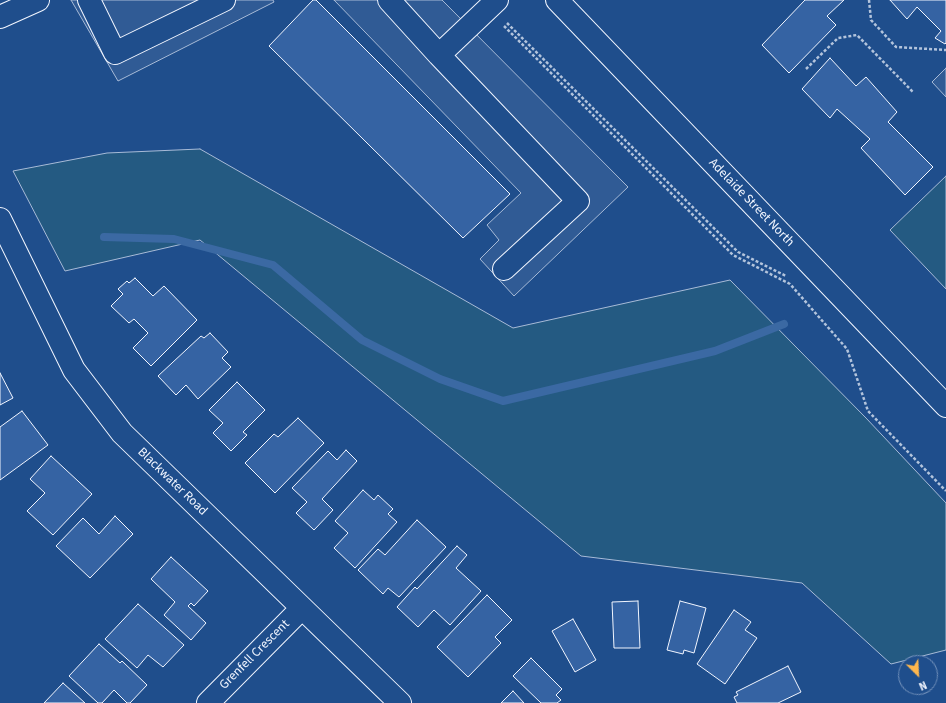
<!DOCTYPE html>
<style>
body{margin:0}
#map{position:relative;width:946px;height:703px;overflow:hidden;background:#1f4e8c;font-family:"Source Sans 3",sans-serif}
canvas{display:block}
.north{position:absolute;left:898px;top:655px;width:40px;height:40px;box-sizing:border-box;background:#1f4e8c;border:1px solid #7391ba;border-radius:50%;rotate:156deg;font-size:11px;font-weight:700;line-height:16px;text-align:center;color:#f2f6ff}
.north::after{content:'';display:block;margin:auto;width:14px;height:18px;background:#ffb74d;clip-path:polygon(50% 0,100% 100%,50% 72%,0 100%)}
</style>
<div id="map">
<canvas width="946" height="703"></canvas>
<div class="north">N</div>
</div>
<script>
const ctx = document.querySelector('canvas').getContext('2d');
ctx.lineJoin = 'round';
function fillPath(path, color) { ctx.fillStyle = color; ctx.fill(path, 'evenodd'); }
const shape = rows => new Path2D(rows.map(r => 'M' + r).join(''));
function trace(path, color, width, dash) { ctx.strokeStyle = color; ctx.lineWidth = width; ctx.lineCap = dash ? 'butt' : 'round'; ctx.setLineDash(dash || []); ctx.stroke(path); }
function label(font, color, halo, rows, align = 'center') {
  ctx.font = font + ' "Source Sans 3",sans-serif'; ctx.lineWidth = 3; ctx.setLineDash([]); ctx.textBaseline = 'middle'; ctx.strokeStyle = halo; ctx.fillStyle = color; for (const [text, x, y, turn = 0] of rows) {
    ctx.save(); ctx.translate(x, y); ctx.rotate((+turn || 0) * Math.PI / 180); ctx.textAlign = isNaN(turn) ? turn : align; if (halo) ctx.strokeText(text, 0, 0); ctx.fillText(text, 0, 0); ctx.restore();
  }
}
const green = shape([
 [200,149,513,328,730,280,866,418,946,503,946,650,891,664,802,583,581,556,200,240,65,271,13,171,107,153,200,149],
 [946,176,946,289,890,230,946,176]
]);
const parking = shape([
 [71,0,273,0,274,2,118,81,71,0],
 [334,0,442,0,628,187,514,296,480,259,499,240,487,225,521,193,334,0],
 [946,68,946,97,932,82,946,68]
]);
const stream = shape([
 [104,237,174,239,273,265,362,340,440,379,503,401,715,351,784,324]
]);
const building = shape([
 [313,0,316,0,510,194,463,238,269,46,313,0],
 [805,0,844,0,827,16,836,25,789,73,762,45,805,0],
 [890,0,946,0,946,43,945,44,935,38,941,31,917,7,907,19,890,0],
 [830,58,856,86,866,77,897,112,888,122,933,167,905,195,861,148,870,139,837,109,830,118,802,89,830,58],
 [135,278,153,296,164,286,197,320,151,366,133,348,148,333,134,319,129,323,111,306,123,294,118,289,127,281,129,283,135,278],
 [210,333,228,352,222,358,231,367,198,399,186,385,176,395,158,376,201,336,204,338,210,333],
 [0,373,13,398,0,405,0,373],
 [237,382,265,410,243,432,247,435,231,451,213,433,223,423,209,410,237,382],
 [22,411,48,445,0,480,0,427,22,411],
 [298,418,324,443,275,493,245,463,274,434,278,437,298,418],
 [346,450,357,461,322,499,333,510,314,530,296,513,307,502,292,488,328,451,337,460,346,450],
 [51,456,92,494,53,535,27,511,45,493,30,479,51,456],
 [363,490,374,500,378,495,393,509,388,514,397,522,355,568,334,548,348,533,335,521,363,490],
 [115,516,133,534,90,578,56,546,83,518,99,534,115,516],
 [417,520,446,547,399,597,388,588,383,594,358,570,378,549,385,555,417,520],
 [457,546,467,555,456,568,481,591,450,625,434,610,418,627,397,607,415,587,417,589,457,546],
 [171,557,208,591,194,606,191,603,188,606,206,623,191,640,164,615,175,602,151,579,171,557],
 [487,595,512,620,495,637,501,643,468,677,437,647,487,595],
 [638,601,640,648,614,648,612,602,638,601],
 [680,601,706,608,694,653,684,650,683,654,667,650,680,601],
 [138,604,184,645,163,667,148,655,137,668,105,639,138,604],
 [734,610,751,622,745,630,757,638,725,684,697,664,734,610],
 [573,619,596,660,575,672,552,631,573,619],
 [99,644,120,663,122,661,147,685,130,703,127,703,114,690,102,703,98,703,69,676,99,644],
 [531,658,562,689,556,695,561,700,557,703,541,703,513,676,531,658],
 [788,666,801,692,778,703,737,703,734,697,738,695,736,692,788,666],
 [63,683,85,703,44,703,63,683],
 [513,691,524,703,501,703,513,691]
]);
const path = shape([
 [869,0,871,20,896,47,946,50],
 [507,23,738,252,786,276],
 [504,26,733,255,790,284,847,349,868,411,946,491],
 [806,69,838,38,857,35,913,92]
]);
const minor = shape([
 [89,0,115,53,224,0],
 [389,0,439,55,578,201,504,269],
 [0,17,38,0],
 [439,55,497,0],
 [0,219,74,370,122,433,400,703],
 [208,703,302,608]
]);
const major = shape([
 [557,0,946,406]
]);
const streetNames = [
 ["Adelaide Street North",751,203,46],
 ["Blackwater Road",172,482,44],
 ["Grenfell Crescent",255,655,-45]
];
fillPath(green, '#245a82');
trace(green, '#a8bbd7', 1);
fillPath(parking, '#305b95');
trace(parking, '#a8bbd7', 1);
trace(stream, '#3b69a3', 8);
fillPath(building, '#3563a3');
trace(building, '#f2f6ff', 1);
trace(minor, '#f2f6ff', 24);
trace(major, '#f2f6ff', 24);
trace(path, '#b3c4dc', 2.5, [3, 2]);
trace(minor, '#1f4e8c', 22);
trace(major, '#1f4e8c', 22);
label('13px', '#f2f6ff', '#1f4e8c', streetNames);
</script>
